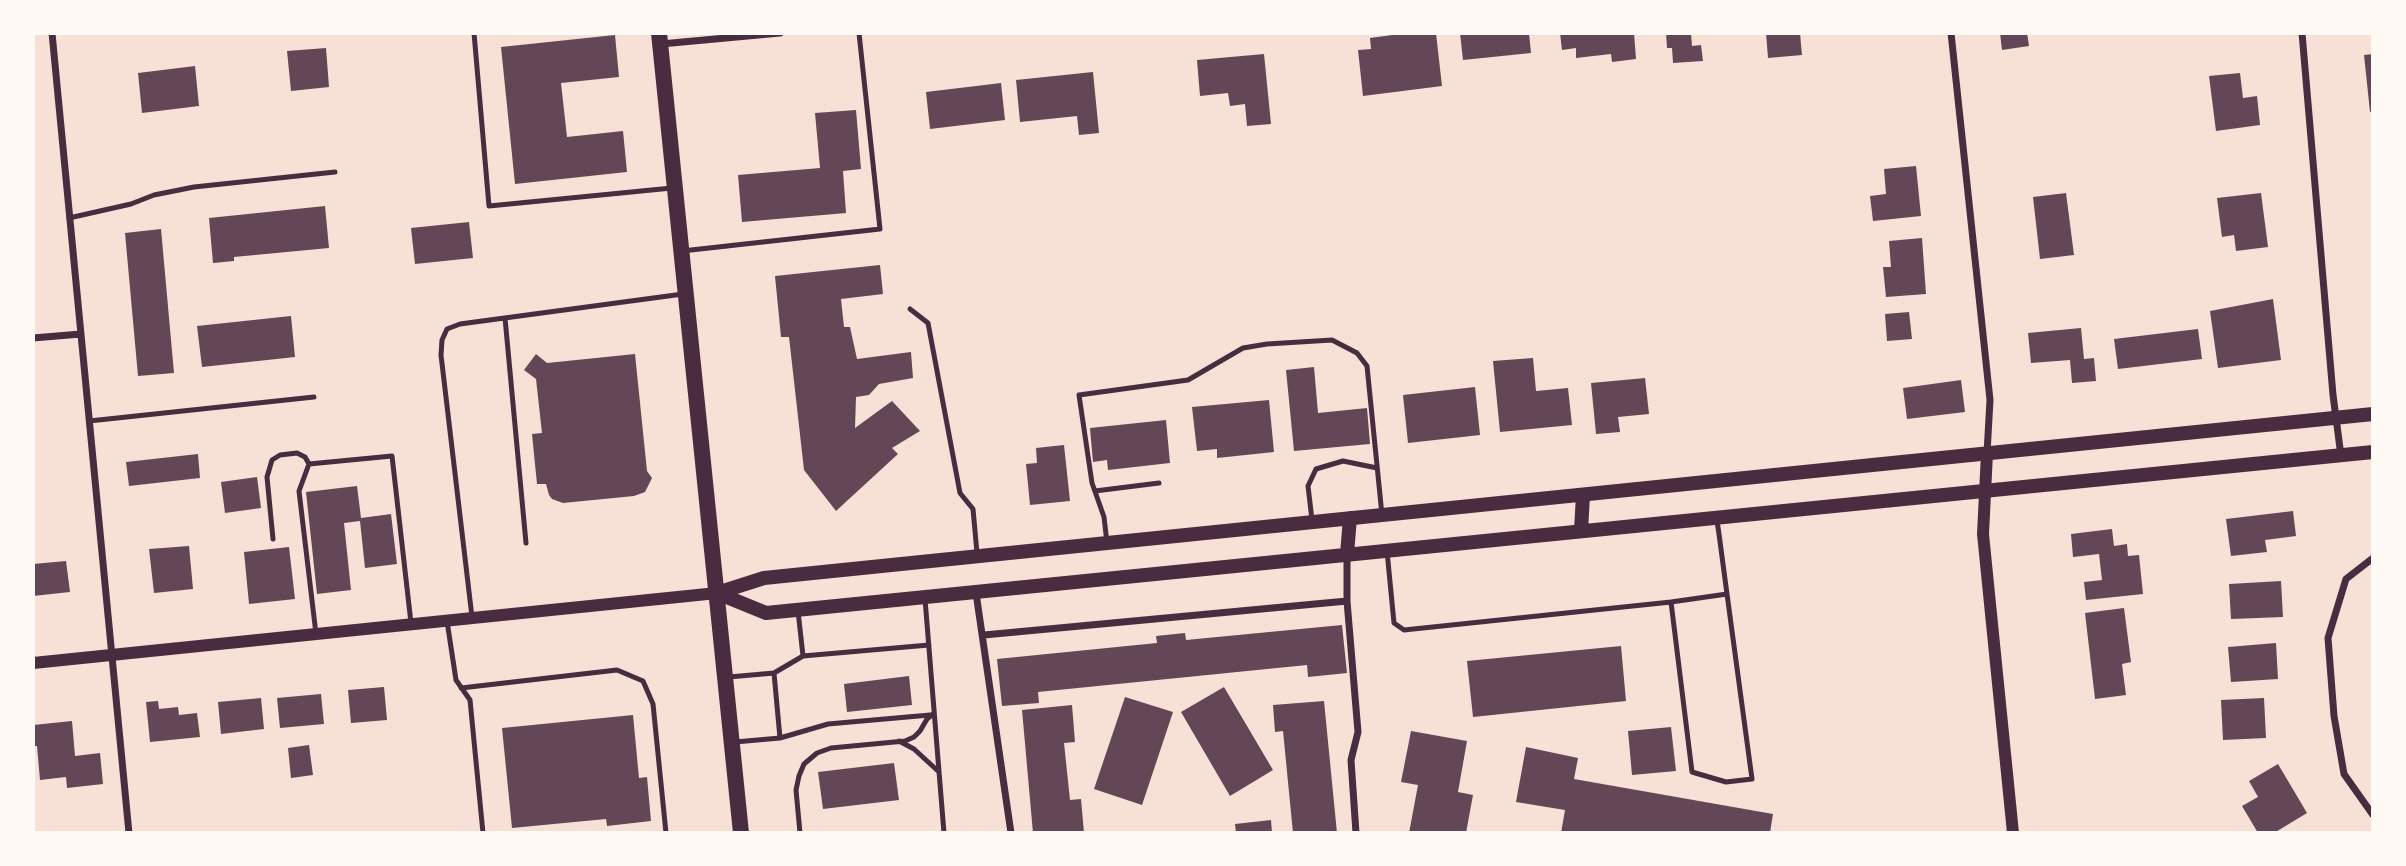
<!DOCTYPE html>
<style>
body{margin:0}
#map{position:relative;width:2406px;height:866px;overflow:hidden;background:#f7e1d7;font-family:Signika,sans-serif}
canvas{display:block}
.frame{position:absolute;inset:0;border:35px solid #fffaf5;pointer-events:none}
</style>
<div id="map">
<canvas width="2406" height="866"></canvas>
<div class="frame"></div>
</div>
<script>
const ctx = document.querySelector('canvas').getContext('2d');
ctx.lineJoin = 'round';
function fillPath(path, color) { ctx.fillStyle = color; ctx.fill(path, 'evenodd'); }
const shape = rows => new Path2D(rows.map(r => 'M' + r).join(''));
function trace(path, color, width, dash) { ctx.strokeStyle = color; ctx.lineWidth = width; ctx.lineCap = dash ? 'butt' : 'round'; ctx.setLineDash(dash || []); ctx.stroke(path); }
const building = shape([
 [1407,33,1436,33,1442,86,1363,96,1358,50,1371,49,1370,38],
 [1460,33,1529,33,1531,53,1463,60],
 [1560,33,1634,33,1636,59,1612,62,1611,54,1576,58,1576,48,1562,50],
 [1666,33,1691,33,1692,46,1701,45,1703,61,1673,63,1672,48,1667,48],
 [1766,33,1800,33,1802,55,1768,58],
 [2000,33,2027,33,2029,46,2002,50],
 [615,35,619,77,561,83,567,137,623,131,627,172,515,184,501,47],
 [326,48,329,87,291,91,287,51],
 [1264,54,1271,124,1247,126,1245,104,1230,106,1228,93,1200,96,1197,60],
 [2373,54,2373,111,2370,112,2364,55],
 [195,66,199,106,142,113,138,73],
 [1093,72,1099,133,1079,135,1077,116,1020,122,1016,80],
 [2240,73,2243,98,2257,96,2260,125,2216,131,2209,76],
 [1001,83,1005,120,930,129,926,92],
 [856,110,861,169,843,171,846,213,742,222,738,175,820,168,815,113],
 [1916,166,1921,216,1873,221,1870,196,1886,194,1884,169],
 [2066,193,2074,255,2040,259,2033,197],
 [2261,193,2268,247,2236,251,2234,235,2222,237,2217,198],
 [325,206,329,248,234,257,234,261,213,263,209,218],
 [469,222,473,258,415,264,411,228],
 [161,229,174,373,138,376,125,233],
 [1922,238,1926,294,1886,297,1883,267,1891,267,1889,241],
 [880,265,883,294,841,299,844,327,850,327,857,359,911,352,913,378,879,384,869,395,856,397,855,428,892,401,920,431,892,448,898,454,836,511,804,470,789,337,781,337,775,276],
 [2273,299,2281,360,2218,368,2210,311],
 [1909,312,1912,339,1887,341,1885,314],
 [291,316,295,357,202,367,197,326],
 [2081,328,2084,359,2094,358,2096,381,2072,383,2070,360,2031,363,2028,333],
 [2198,329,2202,359,2118,369,2114,339],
 [536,354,547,363,635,354,647,471,652,478,645,492,634,496,563,503,552,499,549,495,546,484,537,484,532,434,542,433,536,379,524,370],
 [1533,358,1536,391,1568,388,1572,425,1500,432,1493,361],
 [1314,367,1318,413,1367,408,1370,444,1294,451,1286,370],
 [1645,378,1649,414,1618,417,1620,432,1596,434,1591,383],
 [1961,380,1965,412,1907,419,1903,388],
 [1475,387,1480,435,1408,443,1403,395],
 [1269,400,1274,452,1217,458,1217,449,1197,451,1192,407],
 [1166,420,1170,463,1108,470,1107,460,1093,462,1090,428],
 [1064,445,1070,501,1030,505,1026,464,1037,463,1036,448],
 [198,454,200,478,129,486,126,462],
 [257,477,261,508,225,513,221,482],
 [357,486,361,518,391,514,397,564,365,568,360,521,344,523,351,590,317,594,306,492],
 [2293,511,2296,536,2265,540,2267,552,2231,556,2226,519],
 [2112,529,2114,546,2127,544,2128,556,2139,555,2143,594,2086,600,2084,582,2102,580,2099,554,2073,557,2071,534],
 [189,546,193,589,154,593,149,549],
 [289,547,295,599,249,604,244,552],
 [66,561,70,592,33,596,33,564],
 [2281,581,2283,617,2231,619,2229,584],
 [2124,608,2131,662,2122,664,2126,695,2095,699,2085,613],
 [1342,625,1347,673,1308,677,1307,665,1038,692,1039,703,1002,706,997,659,1157,643,1156,636,1185,633,1186,640],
 [2276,643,2278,679,2231,682,2228,647],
 [1621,646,1626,701,1473,717,1467,661],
 [909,676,912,705,847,712,844,684],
 [384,687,387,720,351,723,348,690],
 [1224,687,1273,770,1230,796,1181,712],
 [321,694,324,724,280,728,277,698],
 [1125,697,1173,712,1142,805,1094,789],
 [261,698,264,729,221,734,218,702],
 [2264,698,2266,738,2223,740,2221,700],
 [158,701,159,709,178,707,179,715,197,713,200,737,150,742,146,702],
 [1324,701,1337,833,1293,833,1283,731,1275,732,1273,705],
 [1072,705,1075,742,1064,743,1070,800,1081,799,1084,833,1033,833,1022,710],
 [633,715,639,778,647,777,651,821,607,826,606,819,512,828,502,728],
 [72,721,75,756,100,753,103,784,67,788,66,777,40,780,37,746,33,746,33,725],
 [1671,727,1676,771,1632,775,1628,731],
 [1411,731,1467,741,1458,792,1473,795,1466,833,1409,833,1418,785,1401,782],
 [309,745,313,775,291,778,288,748],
 [1526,747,1578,758,1574,779,1773,814,1770,833,1561,833,1565,810,1516,802],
 [894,763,899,800,823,809,818,772],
 [2278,764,2307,813,2274,833,2258,833,2242,806,2258,797,2249,781],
 [1271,820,1272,833,1236,833,1235,824]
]);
const service = shape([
 [474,33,489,206,672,188],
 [69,218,131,204,154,195,194,187,335,172],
 [682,251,880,229,859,33],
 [910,309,928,323,960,493,973,509,977,553],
 [505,318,526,543],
 [89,421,314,397],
 [1095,491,1159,483],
 [1312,520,1308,486,1316,469,1343,461,1377,468],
 [1717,521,1719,534,1727,594,1752,779,1726,782,1692,772,1671,602,1727,594],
 [273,539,267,477,272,460,280,455,297,453,305,457,309,464],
 [1107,543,1104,517,1092,483,1079,395,1188,380,1243,348,1267,344,1332,340,1357,353,1367,366,1382,515],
 [1387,551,1394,623,1404,630,1671,602],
 [925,599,944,833],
 [798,611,803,656,929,645],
 [472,617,441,355,442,340,447,329,460,324,683,294],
 [447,621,456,680,470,700,483,833],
 [316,634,299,491,309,464,392,456,411,623],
 [729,677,774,673],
 [461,688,617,670,643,681,653,704,666,833],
 [780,738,828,724,930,715],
 [899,741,914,749,938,771],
 [735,742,780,738,774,673,803,656],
 [800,833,796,790,799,776,804,764,817,753,831,748,905,741,914,737,920,731,927,719,933,714]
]);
const minor = shape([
 [52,33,129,833],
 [1951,33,1990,400,1987,453],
 [2302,33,2333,395,2341,456],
 [661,44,780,33],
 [33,338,81,334],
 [1347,555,1347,601,1358,732,1351,760,1356,833],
 [2373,558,2346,579,2328,638,2334,716,2344,774,2373,815],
 [976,593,1011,833],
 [984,635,1347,601]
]);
const tertiary = shape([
 [1987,453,1983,534,2013,833],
 [33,663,717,593]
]);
const secondary = shape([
 [1581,531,1583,495],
 [1347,554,1350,518],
 [717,593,766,613,2373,452],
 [717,593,764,578,2373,414]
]);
const primary = shape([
 [659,33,741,833]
]);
fillPath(building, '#644757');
trace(service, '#4a2c40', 5);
trace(minor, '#4a2c40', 7);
trace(tertiary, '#4a2c40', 12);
trace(secondary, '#4a2c40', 14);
trace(primary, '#4a2c40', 16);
</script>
